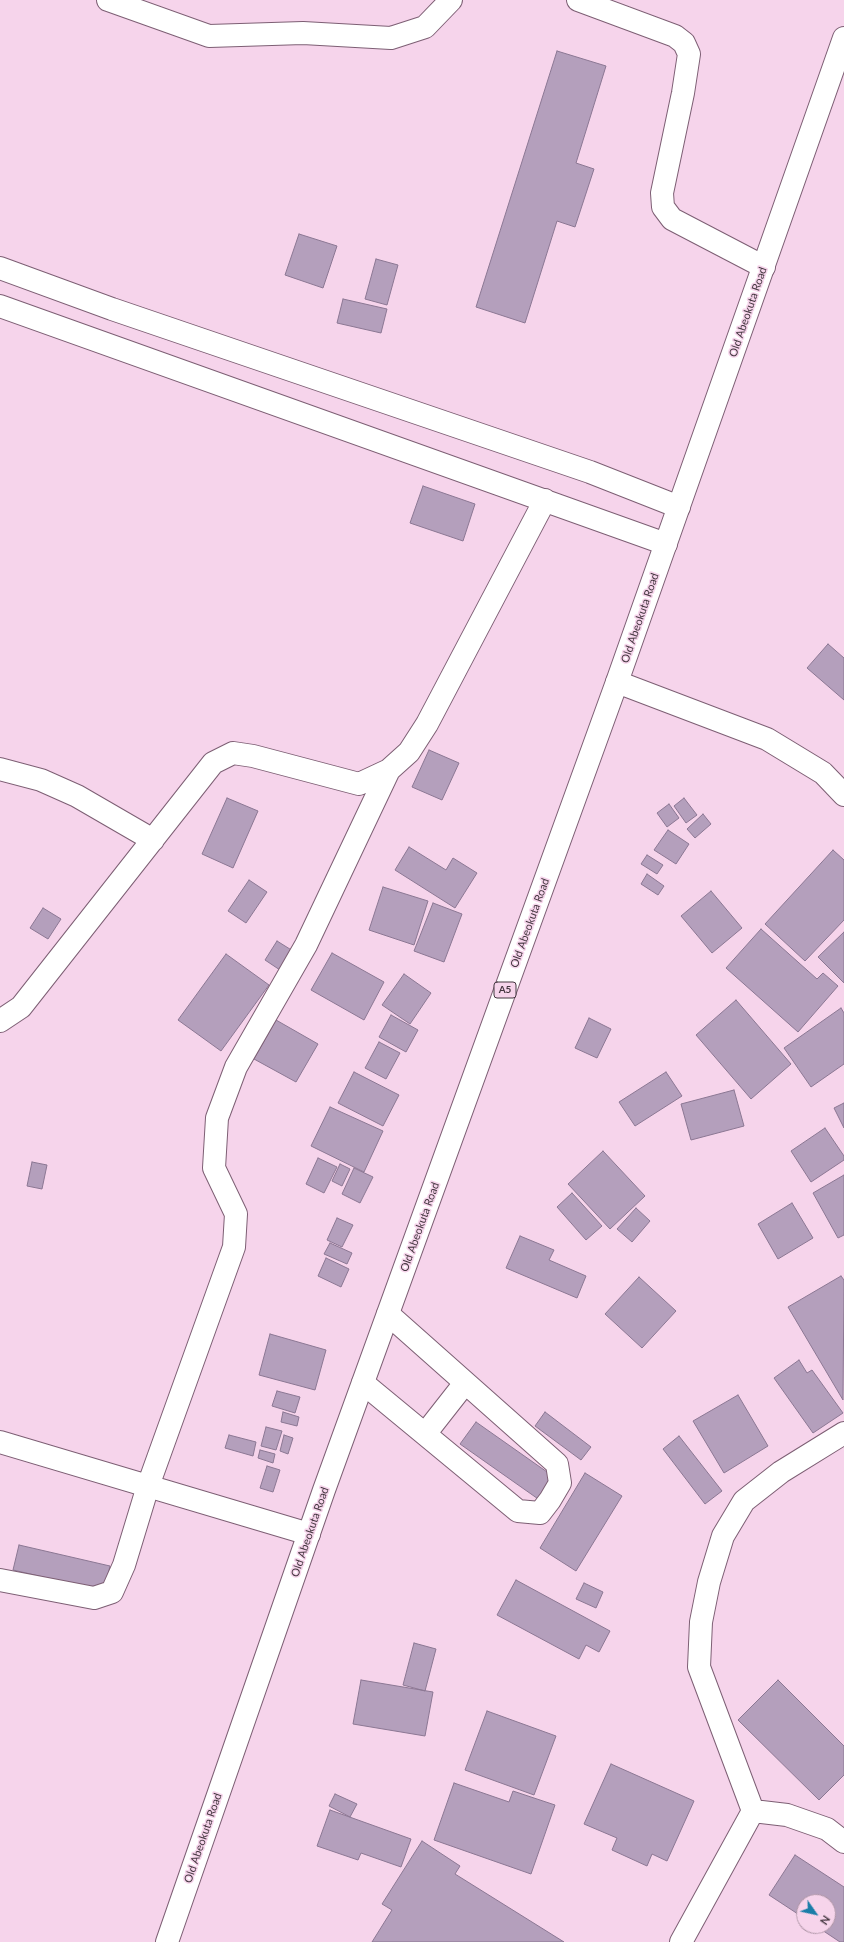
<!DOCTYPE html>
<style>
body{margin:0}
#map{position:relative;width:844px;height:1942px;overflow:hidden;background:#f6d4eb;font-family:Lato,sans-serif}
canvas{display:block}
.north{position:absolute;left:796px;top:1894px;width:40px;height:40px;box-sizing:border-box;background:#f6d4eb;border:1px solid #ae95a6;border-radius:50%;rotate:124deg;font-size:11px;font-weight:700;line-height:16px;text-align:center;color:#43363f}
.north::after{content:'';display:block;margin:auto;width:14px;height:18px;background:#197da8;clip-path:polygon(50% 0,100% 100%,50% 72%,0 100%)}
</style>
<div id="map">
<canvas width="844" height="1942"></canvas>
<div class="north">N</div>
</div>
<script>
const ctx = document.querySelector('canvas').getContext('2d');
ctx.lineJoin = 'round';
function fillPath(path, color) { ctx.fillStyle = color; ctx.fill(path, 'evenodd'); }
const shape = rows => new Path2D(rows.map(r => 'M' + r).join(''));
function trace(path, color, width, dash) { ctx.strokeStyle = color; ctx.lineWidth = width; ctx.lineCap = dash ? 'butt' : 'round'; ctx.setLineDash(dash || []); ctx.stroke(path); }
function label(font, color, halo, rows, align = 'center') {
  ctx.font = font + ' Lato,sans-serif'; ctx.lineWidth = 3; ctx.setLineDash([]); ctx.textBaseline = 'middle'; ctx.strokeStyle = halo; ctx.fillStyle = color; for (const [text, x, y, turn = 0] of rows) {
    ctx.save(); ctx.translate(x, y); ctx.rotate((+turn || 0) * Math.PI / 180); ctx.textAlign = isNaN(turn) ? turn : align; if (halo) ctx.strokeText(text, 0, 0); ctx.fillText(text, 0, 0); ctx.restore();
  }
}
const building = shape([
 [557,51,606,66,576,163,594,169,575,227,557,221,525,323,476,307,557,51],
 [299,234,337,246,323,288,285,275,299,234],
 [376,259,398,265,387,305,365,299,376,259],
 [343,299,387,309,381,333,337,323,343,299],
 [423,486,475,504,463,541,410,523,423,486],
 [828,644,844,658,844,700,807,668,828,644],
 [429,750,459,763,442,800,412,787,429,750],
 [227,798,258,811,233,868,202,854,227,798],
 [684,798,697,815,686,823,674,806,684,798],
 [669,804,679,818,667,827,657,813,669,804],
 [703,814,711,824,695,838,687,829,703,814],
 [668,830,689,844,676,864,654,850,668,830],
 [409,847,446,870,453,858,477,873,455,908,395,870,409,847],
 [833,850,844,860,844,920,805,961,765,924,833,850],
 [647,855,663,865,657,874,641,864,647,855],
 [647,874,664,886,658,895,641,884,647,874],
 [249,880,267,892,246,923,228,911,249,880],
 [383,887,428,901,414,945,369,930,383,887],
 [711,891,742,928,712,953,681,916,711,891],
 [433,903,462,914,444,962,414,951,433,903],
 [43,908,61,919,48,939,30,928,43,908],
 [761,929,817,979,823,973,838,986,798,1032,726,968,761,929],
 [844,932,844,983,818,957,844,932],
 [277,941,293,951,280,970,265,960,277,941],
 [332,953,384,982,364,1020,311,990,332,953],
 [226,954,269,985,221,1051,178,1020,226,954],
 [404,974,431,993,410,1024,382,1005,404,974],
 [736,1000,791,1064,751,1099,696,1035,736,1000],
 [841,1008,844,1013,844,1064,811,1087,784,1048,841,1008],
 [391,1015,418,1030,406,1052,379,1037,391,1015],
 [589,1018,611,1029,597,1058,575,1048,589,1018],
 [276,1020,318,1044,296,1082,254,1059,276,1020],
 [379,1042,400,1053,386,1079,365,1068,379,1042],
 [354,1072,399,1095,383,1126,338,1103,354,1072],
 [666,1072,682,1096,635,1126,619,1102,666,1072],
 [734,1090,744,1126,691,1140,681,1104,734,1090],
 [844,1103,844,1128,834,1108,844,1103],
 [330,1107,383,1131,364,1172,311,1146,330,1107],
 [825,1128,844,1156,844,1160,811,1182,791,1151,825,1128],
 [603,1151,645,1196,610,1229,568,1184,603,1151],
 [318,1158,337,1167,324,1193,306,1184,318,1158],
 [32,1162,47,1165,42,1189,27,1186,32,1162],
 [340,1164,350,1169,342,1186,332,1181,340,1164],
 [354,1168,373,1177,360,1203,342,1194,354,1168],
 [844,1175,844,1235,838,1238,813,1193,844,1175],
 [572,1193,602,1226,586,1240,557,1207,572,1193],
 [792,1203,813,1238,778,1259,758,1224,792,1203],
 [636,1208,650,1221,632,1242,617,1229,636,1208],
 [337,1218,353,1225,342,1247,327,1240,337,1218],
 [520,1236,554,1250,549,1260,586,1276,577,1298,506,1268,520,1236],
 [330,1243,352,1253,347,1264,324,1254,330,1243],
 [326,1258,349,1269,341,1287,318,1276,326,1258],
 [841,1276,844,1280,843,1400,788,1307,841,1276],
 [639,1277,676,1311,642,1348,605,1314,639,1277],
 [270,1334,326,1350,315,1390,259,1375,270,1334],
 [799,1360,807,1373,812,1370,843,1413,813,1433,774,1378,799,1360],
 [277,1391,300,1397,295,1413,272,1406,277,1391],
 [738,1395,768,1446,724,1473,693,1421,738,1395],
 [283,1412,299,1417,297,1426,281,1422,283,1412],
 [545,1412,591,1447,581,1460,535,1426,545,1412],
 [476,1422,557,1479,541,1501,460,1444,476,1422],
 [266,1427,282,1431,276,1450,261,1446,266,1427],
 [229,1435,256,1442,253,1456,225,1448,229,1435],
 [284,1435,293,1438,288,1454,280,1451,284,1435],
 [679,1436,722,1491,705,1504,663,1449,679,1436],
 [260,1450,275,1454,273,1463,258,1458,260,1450],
 [267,1466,280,1470,273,1492,260,1488,267,1466],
 [585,1473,622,1496,576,1571,540,1548,585,1473],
 [19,1545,110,1566,104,1591,13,1570,19,1545],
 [516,1580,610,1631,599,1652,586,1645,579,1659,497,1615,516,1580],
 [584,1583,603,1592,596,1608,576,1599,584,1583],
 [414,1643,436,1649,425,1691,403,1685,414,1643],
 [361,1680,433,1692,425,1736,353,1724,361,1680],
 [778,1680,844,1746,844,1775,819,1800,738,1720,778,1680],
 [487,1711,556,1736,534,1795,465,1770,487,1711],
 [611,1764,694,1801,667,1861,652,1854,647,1866,612,1850,617,1838,584,1824,611,1764],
 [454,1783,509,1802,513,1791,555,1805,531,1874,434,1840,454,1783],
 [335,1794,357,1804,350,1817,329,1806,335,1794],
 [330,1810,411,1839,401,1867,361,1853,358,1860,317,1846,330,1810],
 [422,1841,460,1866,455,1874,564,1942,372,1942,392,1910,382,1904,422,1841],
 [795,1855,844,1887,844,1942,840,1942,816,1926,828,1926,828,1902,804,1902,804,1918,769,1895,795,1855]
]);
const minor = shape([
 [108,0,209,36,303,33,391,38,425,27,451,0],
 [578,0,675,36,684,43,689,54,683,93,662,193,663,207,672,219,764,267],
 [0,268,112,309,590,472,679,507],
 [0,306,666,544],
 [617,682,767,739,823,773,844,795],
 [0,769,41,780,77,796,153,840],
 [0,1021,21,1007,213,763,233,753,253,756,359,784,389,770,409,752,427,724,545,500],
 [363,1383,518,1511,540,1513,550,1500,560,1483,557,1464,388,1314],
 [425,1434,465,1383],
 [0,1442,309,1534],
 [0,1580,94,1598,112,1592,124,1565,148,1486,234,1247,236,1214,214,1168,217,1118,236,1067,306,945,389,770],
 [753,1811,787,1815,827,1829,844,1842],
 [681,1942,753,1811,699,1667,701,1622,709,1582,723,1536,744,1501,781,1472,844,1433]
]);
const highway = shape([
 [167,1942,324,1490,617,682,844,38]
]);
const shields = [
 [505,990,22]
];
const shieldNames = [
 ["A5",505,990]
];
const streetNames = [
 ["Old Abeokuta Road",748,312,-71],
 ["Old Abeokuta Road",640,618,-71],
 ["Old Abeokuta Road",530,923,-70],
 ["Old Abeokuta Road",420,1227,-70],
 ["Old Abeokuta Road",310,1532,-71],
 ["Old Abeokuta Road",203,1838,-71]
];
fillPath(building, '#b49fbc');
trace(building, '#8b7793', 1);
trace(minor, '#7d5f74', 24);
trace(highway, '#7d5f74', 24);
trace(minor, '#fff', 22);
trace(highway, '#fff', 22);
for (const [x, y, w] of shields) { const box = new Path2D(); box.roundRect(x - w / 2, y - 8, w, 16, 3); ctx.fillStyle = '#f6d4eb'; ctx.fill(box); trace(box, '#43363f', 1); }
label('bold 10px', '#43363f', null, shieldNames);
label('11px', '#43363f', '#f6d4eb', streetNames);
</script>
